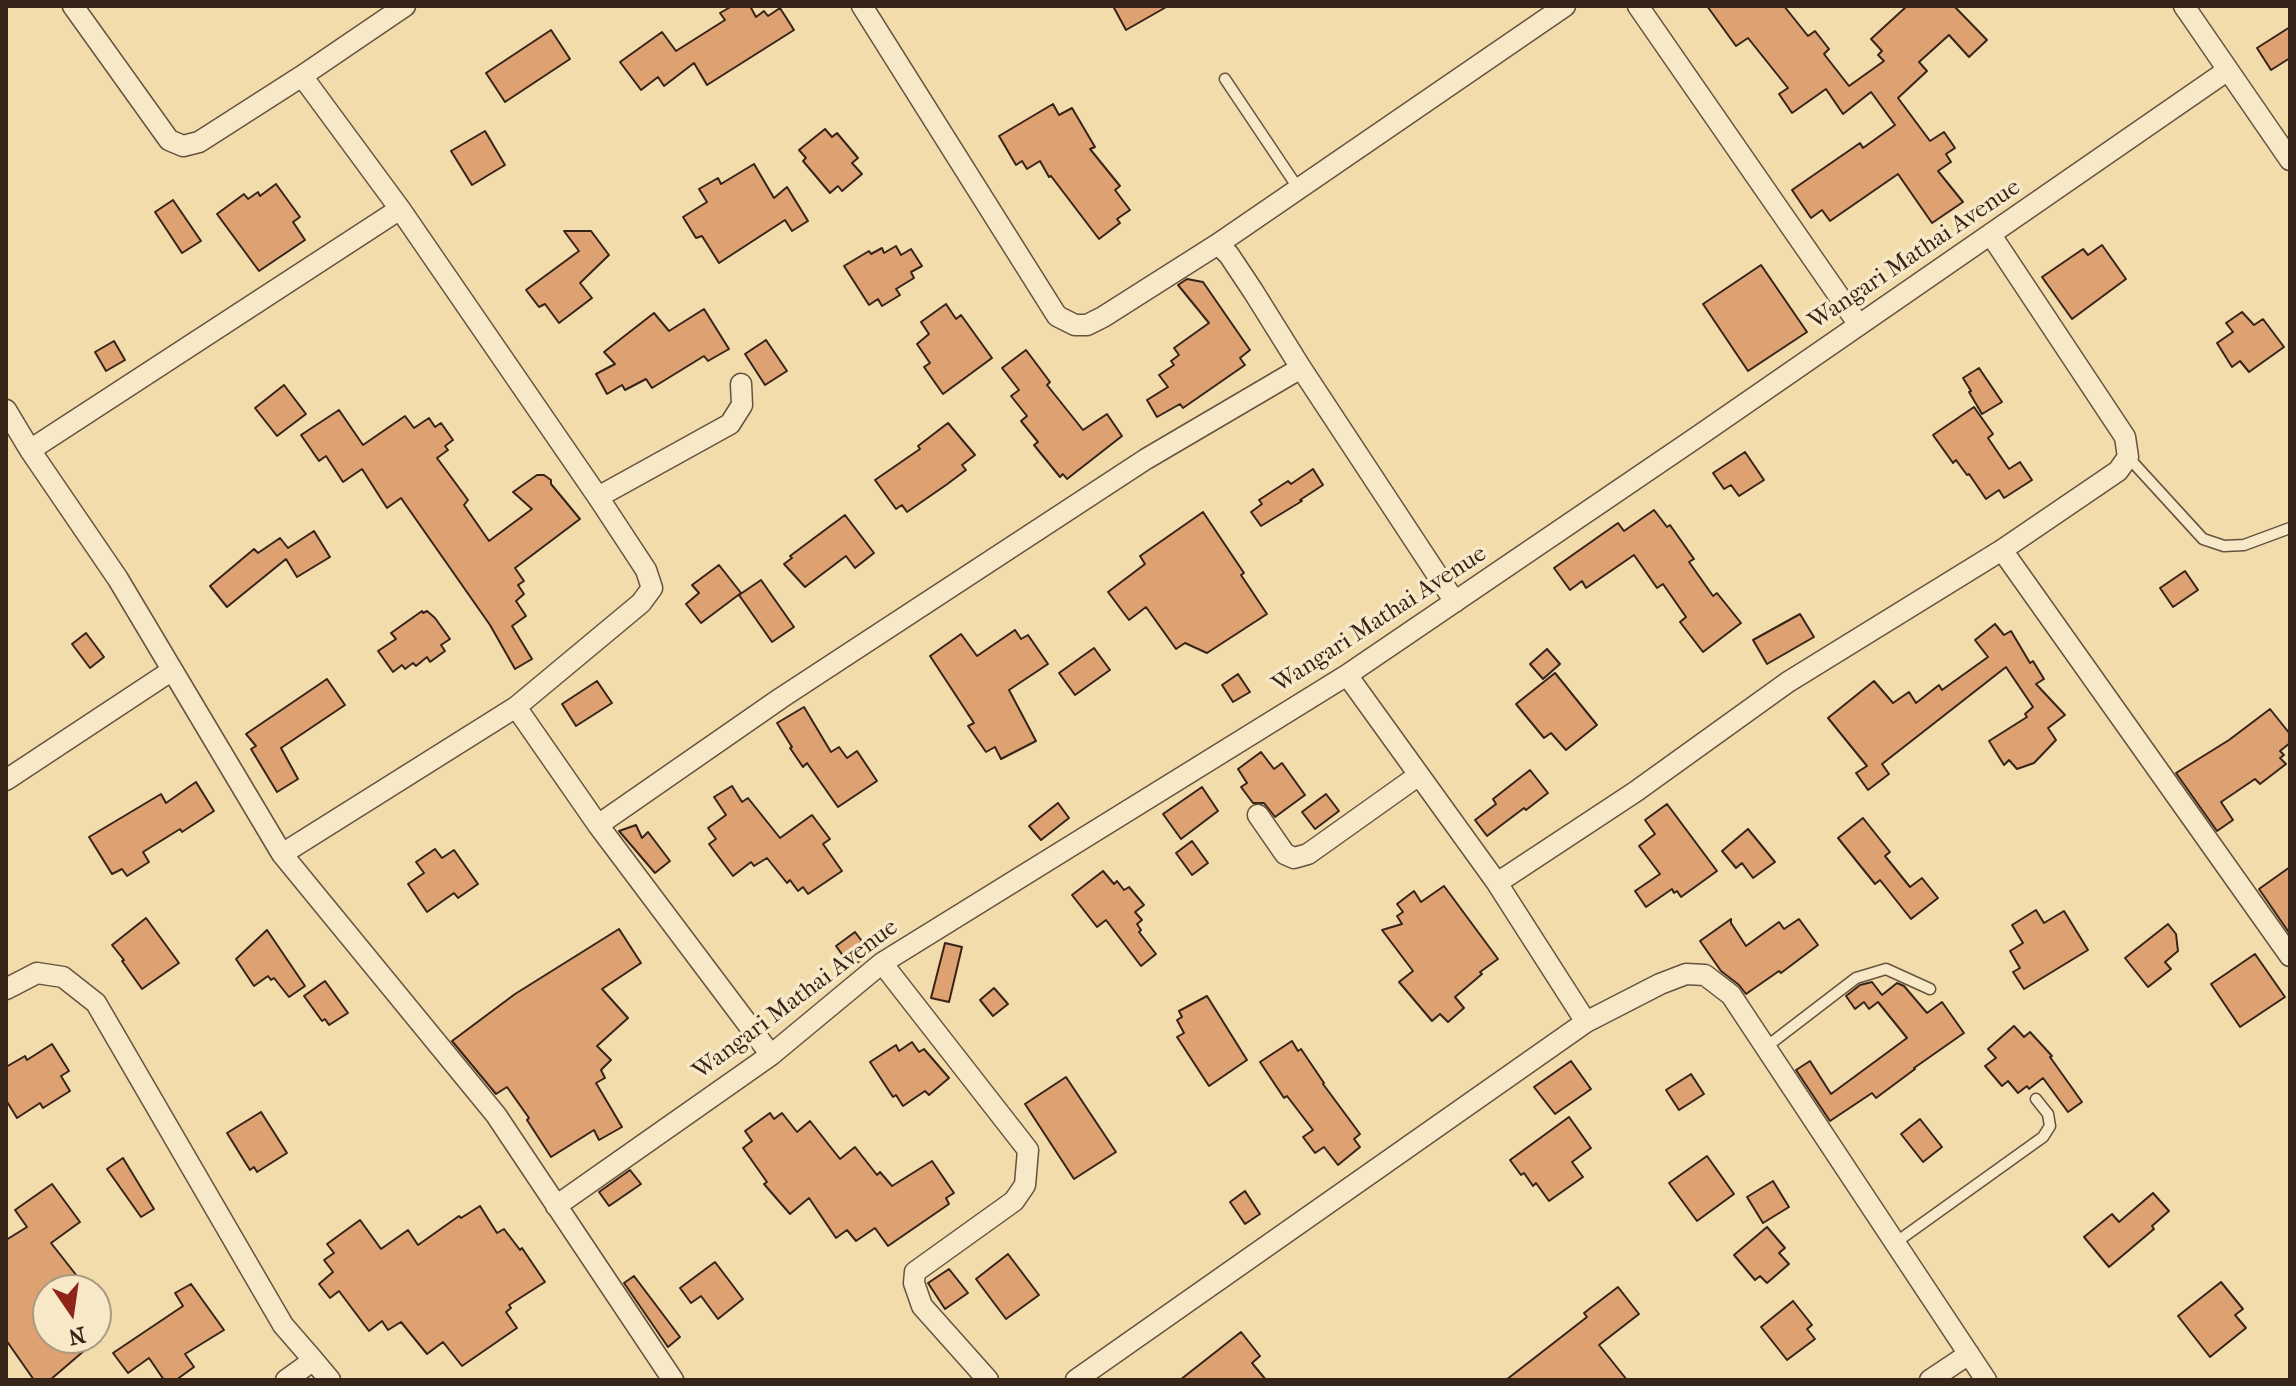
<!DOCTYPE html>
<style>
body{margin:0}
#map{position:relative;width:2296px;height:1386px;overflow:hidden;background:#f3dcab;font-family:"IM FELL French Canon",serif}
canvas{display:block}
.frame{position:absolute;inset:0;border:8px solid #372419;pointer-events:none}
.north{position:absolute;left:32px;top:1274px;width:80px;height:80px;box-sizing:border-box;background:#f7e8c8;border:2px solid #aa9a82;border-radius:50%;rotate:167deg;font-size:22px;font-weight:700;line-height:32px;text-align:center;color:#372419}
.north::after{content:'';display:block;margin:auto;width:28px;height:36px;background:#8f2418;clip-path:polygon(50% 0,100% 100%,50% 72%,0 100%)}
</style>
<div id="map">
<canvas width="2296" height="1386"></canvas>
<div class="frame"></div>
<div class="north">N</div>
</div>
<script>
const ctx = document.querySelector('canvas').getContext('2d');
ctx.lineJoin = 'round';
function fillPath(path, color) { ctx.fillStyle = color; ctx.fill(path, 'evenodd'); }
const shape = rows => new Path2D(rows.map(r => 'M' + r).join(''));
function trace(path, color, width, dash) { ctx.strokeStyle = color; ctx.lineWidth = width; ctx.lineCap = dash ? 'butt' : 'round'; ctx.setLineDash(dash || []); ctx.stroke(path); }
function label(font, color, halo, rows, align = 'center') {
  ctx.font = font + ' "IM FELL French Canon",serif'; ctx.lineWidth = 7; ctx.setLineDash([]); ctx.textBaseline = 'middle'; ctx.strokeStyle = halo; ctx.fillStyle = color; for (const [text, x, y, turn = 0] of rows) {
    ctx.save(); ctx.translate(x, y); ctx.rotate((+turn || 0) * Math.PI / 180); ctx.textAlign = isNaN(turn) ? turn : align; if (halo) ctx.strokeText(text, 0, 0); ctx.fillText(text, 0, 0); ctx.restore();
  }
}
const building = shape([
 [732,6,750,6,756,17,764,11,768,16,780,8,794,30,707,85,694,63,664,86,658,77,641,90,620,62,662,32,676,51,725,20,720,13,732,6],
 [1113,6,1168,6,1126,30,1113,6],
 [1707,6,1784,6,1808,36,1815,31,1829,49,1824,54,1849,86,1884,61,1878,55,1882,51,1871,39,1907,6,1954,6,1987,40,1969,57,1949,35,1919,62,1927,71,1898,98,1930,141,1944,132,1955,148,1946,154,1951,162,1938,171,1963,202,1932,223,1898,174,1830,221,1822,210,1811,218,1792,190,1860,143,1863,148,1895,125,1871,92,1843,114,1826,89,1792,113,1779,94,1788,88,1748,38,1736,46,1707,6],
 [2290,27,2290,58,2271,70,2257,48,2290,27],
 [551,30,570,59,505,102,486,73,551,30],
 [1053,104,1059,115,1072,108,1095,147,1090,149,1120,186,1115,190,1130,210,1117,219,1120,223,1099,239,1051,176,1049,177,1040,161,1027,169,1022,161,1016,165,999,136,1053,104],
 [825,129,832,137,837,133,858,158,852,163,862,174,842,191,838,186,830,193,803,161,806,158,799,150,825,129],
 [485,131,505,165,472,185,451,151,485,131],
 [754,164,774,198,787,187,808,221,792,231,785,220,719,263,702,236,696,238,683,217,707,202,699,189,718,178,721,184,754,164],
 [276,184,300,217,293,222,305,240,259,271,217,214,244,194,248,199,258,192,260,196,276,184],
 [173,200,201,241,182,253,155,212,173,200],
 [564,231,591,231,609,255,580,283,592,298,559,323,545,304,539,307,526,290,579,251,564,231],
 [2102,245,2126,279,2072,319,2042,277,2083,249,2088,255,2102,245],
 [896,246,901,255,911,249,922,266,911,272,914,278,896,289,900,295,882,306,878,299,869,305,844,266,869,251,871,254,882,248,884,253,896,246],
 [1761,265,1807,332,1748,371,1703,304,1761,265],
 [1187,279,1203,282,1250,350,1240,358,1245,365,1183,408,1180,404,1157,417,1147,400,1168,387,1159,375,1174,365,1171,361,1179,355,1174,348,1209,323,1178,285,1187,279],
 [946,304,956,319,961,315,992,358,943,394,924,367,930,363,917,344,929,334,921,322,946,304],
 [704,309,729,349,708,361,704,356,652,388,646,379,625,390,622,385,607,394,596,374,615,364,604,352,654,313,669,331,704,309],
 [2242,312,2254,325,2263,319,2284,347,2249,372,2240,361,2232,367,2217,343,2233,332,2226,323,2242,312],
 [766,340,787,371,765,385,745,354,766,340],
 [114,341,125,360,106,371,95,352,114,341],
 [1026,350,1050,382,1047,385,1083,430,1107,414,1122,436,1067,479,1063,474,1060,477,1034,445,1038,442,1021,421,1027,416,1011,396,1019,390,1002,368,1026,350],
 [1979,368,2002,402,1982,414,1969,392,1971,391,1963,378,1979,368],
 [284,385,306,414,277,436,255,408,284,385],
 [1974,407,1993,434,1988,438,2009,469,2020,462,2032,480,2004,498,1999,490,1986,499,1969,474,1967,475,1956,460,1953,463,1933,435,1974,407],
 [339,410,363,445,405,416,414,428,429,418,435,427,441,423,453,440,445,446,448,450,437,458,468,500,464,505,489,541,532,509,513,492,537,475,544,475,551,480,551,484,580,519,515,568,524,581,518,585,524,594,516,601,526,616,512,626,532,659,515,669,490,625,401,498,387,508,362,469,343,482,326,456,319,461,301,435,339,410],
 [948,423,975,455,962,465,966,470,946,485,907,512,902,505,896,509,875,480,920,449,918,446,948,423],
 [1745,452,1764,480,1739,496,1731,485,1724,489,1713,473,1745,452],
 [1313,469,1323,485,1300,500,1302,501,1261,526,1251,512,1262,504,1259,500,1288,481,1291,484,1313,469],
 [1654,510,1667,527,1670,525,1694,559,1689,562,1713,596,1717,593,1741,623,1703,652,1680,622,1686,617,1663,584,1657,588,1634,555,1586,588,1582,581,1570,590,1554,568,1618,523,1624,531,1654,510],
 [1203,512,1244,573,1241,575,1267,614,1207,653,1185,643,1176,649,1146,607,1129,620,1108,592,1145,564,1140,556,1203,512],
 [845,515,874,553,855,568,846,556,805,587,784,564,792,558,790,556,845,515],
 [314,531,330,557,297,577,286,559,227,607,210,586,254,549,258,553,280,538,288,548,314,531],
 [719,565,741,593,701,623,686,604,699,593,692,585,719,565],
 [2185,571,2198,590,2173,607,2160,588,2185,571],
 [761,580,794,627,772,642,739,595,761,580],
 [422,611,423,613,427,611,435,618,450,639,441,645,445,651,430,662,427,657,416,666,413,663,405,669,402,665,393,672,378,651,396,639,391,633,422,611],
 [1800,614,1814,637,1767,664,1753,640,1800,614],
 [1995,624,2004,635,2011,631,2030,663,2033,661,2044,679,2036,684,2065,715,2048,728,2056,740,2034,763,2017,769,2009,760,2004,765,1989,741,2027,717,2025,714,2033,707,2006,667,1882,764,1889,774,1868,790,1856,773,1867,766,1828,718,1874,681,1893,703,1909,692,1916,703,1939,685,1942,690,1988,657,1975,640,1995,624],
 [1015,630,1021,639,1028,635,1048,664,1009,690,1036,741,1001,759,995,747,986,752,968,726,974,723,930,656,961,634,977,656,1015,630],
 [86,633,104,657,90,668,72,644,86,633],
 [1094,648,1110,670,1075,695,1059,673,1094,648],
 [1547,649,1560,664,1543,679,1530,664,1547,649],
 [1555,673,1597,725,1566,750,1551,733,1544,738,1516,704,1555,673],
 [1238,674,1250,692,1233,702,1222,685,1238,674],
 [327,679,345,705,281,748,298,779,277,792,251,749,256,746,246,734,327,679],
 [597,681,612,703,576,726,562,704,597,681],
 [804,707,831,752,839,747,847,758,857,751,877,781,838,807,807,763,803,767,790,748,792,747,777,723,804,707],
 [2270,709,2290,734,2290,743,2280,751,2284,755,2280,758,2286,764,2260,784,2255,779,2221,802,2233,820,2217,831,2176,773,2229,740,2270,709],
 [1261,752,1274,769,1282,763,1305,795,1275,817,1264,803,1253,803,1241,787,1247,783,1238,769,1261,752],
 [1530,770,1548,793,1526,810,1524,808,1487,836,1475,820,1496,804,1493,799,1530,770],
 [196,782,214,811,182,832,180,829,143,852,149,862,127,876,122,869,112,874,89,837,161,794,166,803,196,782],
 [732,786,742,802,748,798,780,838,812,815,830,839,823,844,842,871,808,894,803,887,798,891,790,880,787,883,767,858,754,866,751,862,733,876,709,844,716,839,708,828,726,815,714,797,732,786],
 [1202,787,1218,811,1181,839,1163,814,1202,787],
 [1326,794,1339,811,1315,829,1302,812,1326,794],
 [1058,803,1069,818,1041,840,1029,826,1058,803],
 [1667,804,1717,871,1681,897,1677,891,1674,893,1672,889,1646,907,1635,891,1660,874,1639,846,1655,834,1645,820,1667,804],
 [1863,818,1890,852,1885,856,1910,887,1922,878,1938,898,1911,919,1880,880,1875,884,1838,838,1863,818],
 [636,825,642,838,648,832,670,861,655,873,619,831,636,825],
 [1748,829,1775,862,1753,878,1742,863,1736,868,1722,851,1748,829],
 [1192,841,1208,863,1192,875,1176,853,1192,841],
 [435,849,442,858,454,850,478,884,458,898,454,893,427,912,408,884,424,873,416,862,435,849],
 [2290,867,2290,934,2259,889,2290,867],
 [1103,871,1114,884,1117,881,1124,890,1129,887,1144,905,1135,912,1142,920,1137,924,1141,930,1139,932,1156,954,1141,966,1106,920,1097,927,1072,895,1103,871],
 [1444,886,1498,959,1480,972,1482,974,1455,997,1464,1008,1448,1022,1440,1014,1432,1021,1399,982,1413,971,1382,930,1402,924,1397,916,1403,912,1397,904,1414,891,1421,902,1444,886],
 [2036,910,2044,923,2064,911,2088,950,2024,989,2013,972,2020,968,2010,951,2023,943,2012,925,2036,910],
 [146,918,179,963,142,989,122,961,124,960,112,945,146,918],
 [1731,919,1731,923,1746,946,1779,922,1784,929,1799,919,1818,945,1781,973,1779,971,1746,994,1739,985,1721,971,1700,941,1731,919],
 [2168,924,2176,934,2178,951,2165,962,2171,969,2148,987,2125,958,2168,924],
 [619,929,641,963,602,989,628,1018,597,1046,611,1060,601,1070,605,1078,596,1083,622,1127,599,1140,594,1130,551,1157,527,1120,529,1118,507,1087,496,1094,452,1041,515,994,619,929],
 [267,930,305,986,289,997,274,978,271,980,268,976,254,986,236,959,267,930],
 [855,932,871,953,851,967,836,946,855,932],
 [945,943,962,947,949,1002,931,998,945,943],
 [2255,954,2285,997,2240,1027,2211,984,2255,954],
 [325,981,348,1013,329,1025,325,1019,322,1021,304,996,325,981],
 [1872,982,1882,995,1897,983,1904,986,1927,1013,1942,1002,1964,1033,1914,1068,1915,1069,1876,1098,1872,1093,1830,1121,1796,1070,1810,1061,1831,1094,1907,1038,1878,1002,1869,1009,1864,1002,1855,1009,1846,996,1860,985,1872,982],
 [994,988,1008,1004,993,1016,980,1000,994,988],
 [1207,996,1247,1060,1209,1086,1177,1037,1184,1033,1177,1020,1182,1017,1179,1011,1207,996],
 [2014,1026,2024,1037,2030,1032,2052,1056,2050,1057,2082,1102,2068,1112,2043,1078,2029,1089,2027,1086,2018,1093,2008,1081,2002,1086,1985,1066,1996,1058,1988,1049,2014,1026],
 [1292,1041,1298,1051,1301,1049,1324,1083,1323,1084,1360,1134,1354,1139,1360,1147,1338,1165,1324,1147,1315,1153,1303,1137,1313,1130,1287,1096,1284,1098,1260,1062,1292,1041],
 [912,1042,919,1052,924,1049,949,1078,929,1095,925,1091,903,1106,896,1095,893,1097,870,1062,896,1045,899,1051,912,1042],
 [52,1044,69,1071,61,1076,70,1091,43,1108,40,1103,17,1118,6,1100,6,1067,25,1056,27,1060,52,1044],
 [1571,1061,1591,1089,1555,1114,1534,1087,1571,1061],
 [1691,1074,1704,1094,1679,1110,1666,1090,1691,1074],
 [1066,1077,1116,1152,1074,1179,1025,1104,1066,1077],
 [261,1112,287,1153,257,1172,254,1167,250,1170,227,1133,261,1112],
 [770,1113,774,1119,782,1113,797,1132,810,1121,840,1159,855,1147,877,1175,880,1172,892,1186,932,1161,954,1193,946,1198,949,1204,888,1246,875,1228,856,1241,847,1230,836,1238,809,1198,790,1214,764,1184,767,1182,743,1148,752,1141,745,1131,770,1113],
 [1569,1117,1591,1148,1572,1162,1583,1177,1549,1201,1536,1183,1533,1186,1524,1173,1521,1175,1510,1160,1569,1117],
 [1920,1119,1942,1147,1923,1162,1901,1134,1920,1119],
 [1707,1156,1734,1194,1697,1221,1669,1183,1707,1156],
 [123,1158,154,1209,141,1217,107,1169,123,1158],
 [630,1170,641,1184,609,1206,599,1192,630,1170],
 [1773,1181,1789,1207,1763,1223,1747,1197,1773,1181],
 [52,1184,80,1222,51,1243,88,1290,48,1290,48,1338,99,1338,50,1380,34,1380,6,1340,6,1240,27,1227,15,1210,52,1184],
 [1245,1191,1260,1214,1245,1224,1230,1202,1245,1191],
 [2153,1193,2169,1211,2152,1226,2154,1229,2109,1267,2084,1237,2112,1214,2119,1222,2153,1193],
 [480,1206,497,1233,504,1229,520,1250,522,1248,545,1282,509,1305,511,1308,506,1312,517,1328,462,1366,443,1342,427,1354,401,1322,388,1330,382,1321,369,1331,339,1291,330,1298,319,1284,333,1272,324,1260,334,1253,327,1244,360,1220,381,1249,408,1230,418,1245,459,1216,461,1218,480,1206],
 [1767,1227,1785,1248,1779,1253,1789,1264,1767,1283,1760,1276,1755,1280,1734,1255,1767,1227],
 [1008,1254,1039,1295,1006,1319,976,1279,1008,1254],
 [715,1262,743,1299,718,1319,701,1296,691,1303,680,1288,715,1262],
 [949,1269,968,1293,945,1309,928,1283,949,1269],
 [634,1276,680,1337,668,1347,624,1283,634,1276],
 [2221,1282,2243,1309,2235,1315,2246,1328,2210,1357,2178,1316,2221,1282],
 [191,1284,224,1330,185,1354,194,1367,176,1380,164,1380,149,1358,128,1373,113,1353,183,1306,175,1293,191,1284],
 [1618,1287,1639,1314,1599,1345,1627,1380,1506,1380,1587,1317,1584,1313,1618,1287],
 [1793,1301,1812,1325,1807,1329,1815,1339,1787,1360,1761,1327,1793,1301],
 [1241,1332,1260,1356,1252,1363,1266,1380,1180,1380,1241,1332]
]);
const service = shape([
 [1225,79,1298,188],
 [2128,457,2203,539,2224,546,2244,545,2290,528],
 [1766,1047,1856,978,1886,969,1930,989],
 [1895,1243,2043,1137,2050,1126,2048,1114,2036,1099]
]);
const minor = shape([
 [73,6,169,140,183,146,199,142,302,76,405,6],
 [862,6,1057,316,1075,325,1087,325,1103,317,1218,244,1229,255,1253,291,1301,368,1455,602],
 [1638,6,1859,325],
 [2184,6,2290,160],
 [1218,244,1565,6],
 [6,410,30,450,118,579,282,854,496,1115,673,1380],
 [30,450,400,209],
 [598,497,730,424,742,405,741,384],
 [2002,550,2290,956],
 [1347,675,1497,883,1586,1022],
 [516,707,598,825,771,1055],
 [6,780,171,671],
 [1258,815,1285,854,1294,858,1308,854,1419,775],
 [598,825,781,698,1146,459,1301,368],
 [282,854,516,707,641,603,652,588,646,570,598,497,400,209,302,76],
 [1497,883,1635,792,1788,682,2002,550,2118,471,2128,457,2125,437,1991,235],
 [882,963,1028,1150,1025,1185,1014,1201,915,1272,914,1283,922,1306,988,1380],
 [6,989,37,973,63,977,96,1003,283,1325,309,1355,311,1362,286,1380],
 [556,1206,771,1055,882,963,1347,675,1697,437,2228,70],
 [309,1355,330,1380],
 [1076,1380,1586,1022,1660,984,1686,974,1705,975,1731,995,1986,1380],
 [1930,1380,1969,1354]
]);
const streetNames = [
 ["Wangari Mathai Avenue",1915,255,-34],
 ["Wangari Mathai Avenue",1380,620,-33],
 ["Wangari Mathai Avenue",796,1000,-37]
];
fillPath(building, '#dea172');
trace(building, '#372419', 2);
trace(service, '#66523e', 13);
trace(minor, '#66523e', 23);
trace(service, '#f7e8c8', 10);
trace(minor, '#f7e8c8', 20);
label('24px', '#372419', '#f7e8c8', streetNames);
</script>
